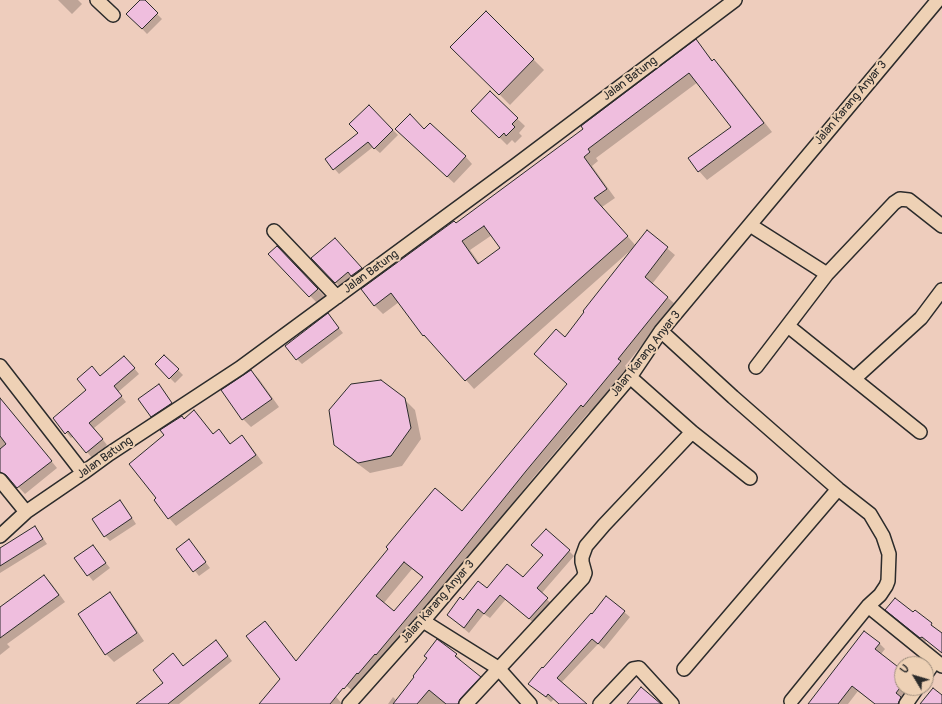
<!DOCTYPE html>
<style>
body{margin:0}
#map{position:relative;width:942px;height:704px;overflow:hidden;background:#eecdbd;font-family:Pangolin,sans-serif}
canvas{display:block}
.north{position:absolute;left:894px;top:656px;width:40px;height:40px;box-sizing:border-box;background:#eed1b5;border:1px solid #a08f7e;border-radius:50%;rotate:308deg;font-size:11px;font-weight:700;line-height:16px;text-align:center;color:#2b2b2b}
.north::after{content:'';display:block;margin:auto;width:14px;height:18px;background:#2b2b2b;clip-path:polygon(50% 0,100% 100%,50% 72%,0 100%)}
</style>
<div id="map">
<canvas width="942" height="704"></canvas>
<div class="north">U</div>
</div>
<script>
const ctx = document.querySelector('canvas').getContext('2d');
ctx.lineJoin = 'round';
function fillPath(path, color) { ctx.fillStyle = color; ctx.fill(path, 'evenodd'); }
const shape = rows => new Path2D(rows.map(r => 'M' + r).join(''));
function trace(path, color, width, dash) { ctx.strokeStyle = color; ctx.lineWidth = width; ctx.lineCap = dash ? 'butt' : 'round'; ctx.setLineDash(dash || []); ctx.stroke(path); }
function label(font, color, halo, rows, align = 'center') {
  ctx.font = font + ' Pangolin,sans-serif'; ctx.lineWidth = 4; ctx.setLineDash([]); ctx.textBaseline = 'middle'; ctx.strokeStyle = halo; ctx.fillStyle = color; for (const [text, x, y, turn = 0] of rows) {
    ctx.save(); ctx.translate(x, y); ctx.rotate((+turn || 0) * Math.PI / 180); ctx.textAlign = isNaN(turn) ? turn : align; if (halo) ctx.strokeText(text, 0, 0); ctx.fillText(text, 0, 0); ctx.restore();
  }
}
const shadow = shape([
 [58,0,78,0,82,4,72,14],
 [141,0,143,0,162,19,147,34,128,14],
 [486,12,544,70,510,105,452,47],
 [696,41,713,61,714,60,723,69,772,132,707,180,699,171,733,127,698,82,596,158,598,161,592,166,615,198,602,207,636,246,650,234,675,255,652,284,675,304,625,366,628,369,591,413,589,412,533,478,434,601,354,692,312,658,390,549,462,513,568,385,632,249,474,389,433,343,423,335,399,302,383,314,374,305,456,224,584,129],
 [492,235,502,248,480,264,470,250],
 [412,569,423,578,395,613,383,604],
 [490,93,525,126,519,133,522,136,515,143,512,140,507,145,473,111],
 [369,106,398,135,380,153,373,147,339,174,326,159,360,133],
 [424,130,465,156,472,164,454,183,403,136],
 [340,244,366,274,341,288,313,259],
 [270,254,285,255,325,297,318,304],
 [328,315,343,333,302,364,297,359],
 [164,356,183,375,175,383,156,364],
 [129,362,139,374,118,392,126,402,94,428,107,445,92,458,74,436,71,438,54,418,87,390,101,377],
 [251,371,259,379,279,407,251,427,243,419,222,390],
 [164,391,176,409,157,422,151,416],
 [0,398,57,468,25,494,11,479,6,479,0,472],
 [404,399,415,410,421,439,402,466,370,473,346,455,335,444],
 [194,412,214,435,219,431,231,444,242,437,249,444,263,463,176,526,169,518,158,498,184,420],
 [120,501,125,507,136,524,110,541,105,536],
 [35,527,47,544,0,573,0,549],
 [189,541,210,568,199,576,178,549],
 [92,546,110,568,93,581,76,559],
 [569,551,574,556,541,594,552,604,535,624,506,599,490,618,484,614,469,633,448,615,463,601,487,589,523,579,544,555],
 [44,576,51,583,65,602,7,644,10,647,0,655,0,610],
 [109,593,117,601,144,641,114,662,106,654],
 [606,597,630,617,604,649,598,644,561,683,585,704,560,704,554,699,551,702,530,684,592,615],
 [891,614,914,614,931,624,942,635,942,653,927,640,925,642],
 [271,629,296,661,308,662,342,704,260,704,281,679],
 [879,643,885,649,881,654,902,671,902,688,910,688,902,698,906,704,875,704,858,691,848,704,808,704],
 [221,647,232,661,179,704,138,704,165,683,173,655,184,667],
 [456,655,461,660,460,661,485,682,465,704,388,704,393,697,397,701]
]);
const building = shape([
 [140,0,145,0,158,13,142,29,126,14,140,0],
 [486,11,534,59,499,95,450,47,486,11],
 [696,39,712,61,714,59,764,123,698,172,688,158,731,127,689,73,588,149,590,152,584,157,607,189,594,198,628,236,465,381,424,335,423,336,391,293,374,306,361,289,454,221,456,223,583,129,581,126,696,39],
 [484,226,500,248,478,264,462,241,484,226],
 [490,91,518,118,512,124,515,127,506,136,504,133,499,138,471,111,490,91],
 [369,105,393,130,374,149,368,142,333,170,325,159,358,133,349,124,369,105],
 [410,114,424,129,430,123,466,156,447,177,395,129,410,114],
 [647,230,668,247,645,277,668,297,618,359,621,361,583,407,581,405,526,471,427,594,376,655,375,654,358,674,357,673,344,689,343,688,330,704,259,704,280,679,246,636,265,621,296,661,388,549,386,547,435,488,462,511,567,384,534,354,556,329,565,337,584,312,583,311,647,230],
 [404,562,423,577,394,611,376,596,404,562],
 [335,238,362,268,351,276,348,272,335,283,311,258,335,238],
 [277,246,318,289,309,297,268,254,277,246],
 [328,313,339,328,296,360,285,346,328,313],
 [164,355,179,369,169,379,155,364,164,355],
 [124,356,135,368,114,386,122,396,89,423,103,439,86,453,68,431,65,434,53,418,86,390,77,379,92,366,100,376,124,356],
 [251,370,272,399,242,420,221,390,251,370],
 [381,380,405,398,411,428,391,456,358,463,334,445,329,410,351,384,381,380],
 [159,384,172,403,151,417,138,399,159,384],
 [0,398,52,461,17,488,6,475,0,472,0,449,6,444,0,436,0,398],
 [194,410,213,434,219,429,230,444,242,435,256,455,168,519,154,500,156,498,129,464,164,435,160,430,182,416,184,419,194,410],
 [120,500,132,518,104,537,92,519,120,500],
 [35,526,43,539,0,566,0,548,35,526],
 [546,529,570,550,537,588,548,598,529,619,500,595,484,614,478,609,464,628,447,615,460,597,463,600,478,581,487,588,507,564,523,577,543,555,531,545,546,529],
 [189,539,206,562,193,572,176,549,189,539],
 [93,545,106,563,87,576,74,558,93,545],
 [44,575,59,595,0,638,0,607,44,575],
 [110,592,137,633,105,655,78,614,110,592],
 [606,596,625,611,598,644,592,639,557,678,587,704,559,704,548,694,546,697,528,684,542,667,543,668,591,613,592,614,606,596],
 [895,598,913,612,915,610,932,623,931,625,942,633,942,653,922,637,920,638,885,610,895,598],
 [864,631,880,643,875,649,902,670,902,685,896,693,901,697,898,704,875,704,852,686,838,704,808,704,864,631],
 [437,639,457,654,455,656,481,677,460,699,458,704,446,704,429,690,417,704,393,704,414,677,413,676,427,658,424,656,437,639],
 [216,640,228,656,168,704,136,704,163,683,153,670,173,653,183,666,216,640],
 [641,687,661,704,627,704,641,687],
 [933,688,942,695,942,704,920,704,933,688]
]);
const minor = shape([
 [97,0,113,15],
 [750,225,827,274],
 [274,231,337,297],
 [788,326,920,432],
 [661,331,733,397,838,489,870,514,883,536,889,554,888,581,886,586,880,595,868,606,791,701],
 [0,366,83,473],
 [756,367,827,274,894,203,900,199,909,200,942,226],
 [630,377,692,432,750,478],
 [854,379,921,318,942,290],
 [0,480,26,512],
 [0,536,26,512,83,473,109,454,240,368,516,165,735,0],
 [868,606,942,666],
 [423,621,498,668,530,704],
 [684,669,838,489],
 [926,674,935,661],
 [349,704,423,621,630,377,661,331,938,0],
 [466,704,583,578,585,573,582,562,582,557,586,546,604,525,692,432],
 [600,704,633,669,639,668,672,704],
 [906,704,917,688]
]);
const streetNames = [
 ["Jalan Batung",630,79,-37],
 ["Jalan Karang Anyar 3",851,103,-50],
 ["Jalan Batung",371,272,-36],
 ["Jalan Karang Anyar 3",646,354,-52],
 ["Jalan Batung",105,458,-35],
 ["Jalan Karang Anyar 3",438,602,-49]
];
fillPath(shadow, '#0003');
fillPath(building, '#efbede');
trace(building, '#2b2b2b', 1);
trace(minor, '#2b2b2b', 16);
trace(minor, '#eed1b5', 13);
label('12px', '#2b2b2b', '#eed1b5', streetNames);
</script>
